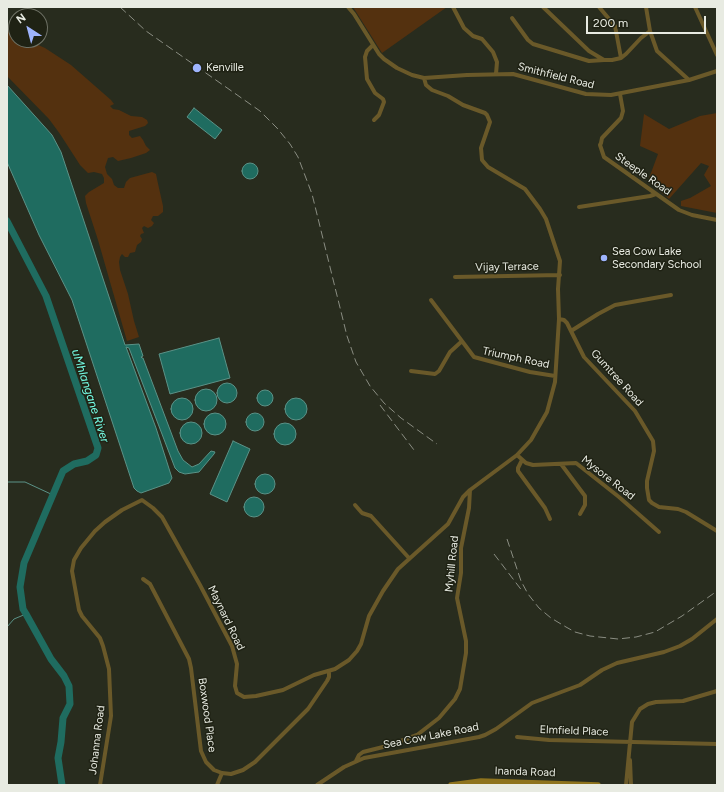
<!DOCTYPE html>
<style>
body{margin:0}
#map{position:relative;width:724px;height:792px;overflow:hidden;background:#282c1e;font-family:Figtree,sans-serif}
canvas{display:block}
.frame{position:absolute;inset:0;border:8px solid #e8ebe2;pointer-events:none}
.north{position:absolute;left:8px;top:8px;width:40px;height:40px;box-sizing:border-box;background:#1f2214;border:1px solid #6f7266;border-radius:50%;rotate:324deg;font-size:11px;font-weight:700;line-height:16px;text-align:center;color:#e8ebe2}
.north::after{content:'';display:block;margin:auto;width:14px;height:18px;background:#9eb4fd;clip-path:polygon(50% 0,100% 100%,50% 72%,0 100%)}
.scale{position:absolute;left:586px;top:16px;width:120px;height:18px;box-sizing:border-box;border:2px solid #e8ebe2;border-top:0;padding-left:5px;font-size:12px;line-height:14px;white-space:nowrap;color:#e8ebe2;-webkit-text-stroke:3px #1f2214;paint-order:stroke}
</style>
<div id="map">
<canvas width="724" height="792"></canvas>
<div class="frame"></div>
<div class="north">N</div>
<div class="scale">200 m</div>
</div>
<script>
const ctx = document.querySelector('canvas').getContext('2d');
ctx.lineJoin = 'round';
function fillPath(path, color) { ctx.fillStyle = color; ctx.fill(path, 'evenodd'); }
const shape = rows => new Path2D(rows.map(r => 'M' + r).join(''));
function trace(path, color, width, dash) { ctx.strokeStyle = color; ctx.lineWidth = width; ctx.lineCap = dash ? 'butt' : 'round'; ctx.setLineDash(dash || []); ctx.stroke(path); }
function label(font, color, halo, rows, align = 'center') {
  ctx.font = font + ' Figtree,sans-serif'; ctx.lineWidth = 3; ctx.setLineDash([]); ctx.textBaseline = 'middle'; ctx.strokeStyle = halo; ctx.fillStyle = color; for (const [text, x, y, turn = 0] of rows) {
    ctx.save(); ctx.translate(x, y); ctx.rotate((+turn || 0) * Math.PI / 180); ctx.textAlign = isNaN(turn) ? turn : align; if (halo) ctx.strokeText(text, 0, 0); ctx.fillText(text, 0, 0); ctx.restore();
  }
}
const green = shape([
 [353,7,447,7,382,53],
 [7,25,16,32,16,40,27,40,45,48,71,65,111,100,114,104,110,106,113,109,119,110,131,116,142,117,147,120,148,123,145,126,129,131,129,135,132,138,140,136,143,140,146,146,150,150,146,153,131,158,118,161,113,157,108,158,105,167,107,174,112,179,114,185,118,188,124,188,126,182,130,178,152,172,156,174,157,179,163,206,163,212,158,216,153,216,151,220,154,223,152,226,148,228,144,226,142,228,144,233,141,234,140,236,142,239,141,242,137,245,135,252,130,253,128,257,125,257,122,254,120,257,119,262,120,270,128,294,134,321,139,337,127,341,98,240,86,203,85,196,89,192,104,183,104,178,102,174,94,172,88,173,80,165,60,134,49,119,7,76],
 [717,113,717,213,681,206,681,201,690,198,711,186,704,175,709,166,701,163,669,199,648,181,658,154,640,146,644,114,669,129,700,116]
]);
const water = shape([
 [7,85,52,135,61,152,125,345,139,344,143,356,141,357,142,358,143,358,178,451,183,460,192,467,199,464,211,451,215,452,214,454,199,472,185,474,179,472,175,468,129,348,126,347,156,428,172,478,169,483,141,493,137,491,134,488,72,300,39,235,7,162,7,85],
 [194,108,222,130,215,139,187,117,194,108],
 '242 171a8 8 0 1 1 16 0a8 8 0 1 1-16 0Z',
 [219,338,230,378,170,394,159,354,219,338],
 '217 393a10 10 0 1 1 20 0a10 10 0 1 1-20 0Z',
 '195 400a11 11 0 1 1 22 0a11 11 0 1 1-22 0Z',
 '257 398a8 8 0 1 1 16 0a8 8 0 1 1-16 0Z',
 '285 409a11 11 0 1 1 22 0a11 11 0 1 1-22 0Z',
 '171 409a11 11 0 1 1 22 0a11 11 0 1 1-22 0Z',
 '204 424a11 11 0 1 1 22 0a11 11 0 1 1-22 0Z',
 '246 422a9 9 0 1 1 18 0a9 9 0 1 1-18 0Z',
 '180 433a11 11 0 1 1 22 0a11 11 0 1 1-22 0Z',
 '274 434a11 11 0 1 1 22 0a11 11 0 1 1-22 0Z',
 [233,441,250,449,227,502,210,494,233,441],
 '255 484a10 10 0 1 1 20 0a10 10 0 1 1-20 0Z',
 '244 507a10 10 0 1 1 20 0a10 10 0 1 1-20 0Z'
]);
const stream = shape([
 [7,482,25,482,53,495],
 [7,627,14,619,26,614]
]);
const river = shape([
 [7,221,46,296,98,448,96,455,87,461,74,464,63,471,24,563,20,587,23,609,26,614,51,659,64,676,69,686,70,704,63,718,61,742,58,758,62,785]
]);
const street = shape([
 [348,7,354,14,379,54,384,59,397,68,412,75,424,78,467,75,513,74,586,94,611,95,689,80,717,71],
 [453,7,464,28,473,36,482,39,493,52,497,62,496,74],
 [543,7,589,51,604,60,612,60,621,58,626,54,641,38,650,31],
 [599,7,615,26,621,58],
 [646,7,650,31,657,51,689,80],
 [695,7,717,55],
 [512,18,528,40,533,44,589,61,604,60],
 [373,45,367,51,365,57,367,79,375,93,383,99,384,102,379,115,374,120],
 [620,94,623,111,621,118,602,138,601,143,600,145,604,157,679,210,692,215,717,220],
 [579,207,650,196,656,194],
 [455,277,560,275],
 [431,300,474,357,530,372,555,376],
 [559,319,564,320,567,323,584,357,635,411,653,441,654,451,647,481,647,488,649,500,652,503,659,507,678,509,686,512,717,531],
 [571,331,598,314,615,305,671,295],
 [411,371,435,374,439,371,450,352,461,342],
 [517,455,526,463,533,465,576,463,619,497,659,532],
 [522,460,518,468,518,471,545,508,550,519],
 [561,464,585,496,585,505,580,514],
 [355,505,362,513,371,516,409,558],
 [143,579,150,584,189,659,191,668,201,751,206,762,214,770,222,773,231,774,243,770,255,762,308,709,327,681,329,677,329,671],
 [517,737,549,740,717,744],
 [630,760,631,785],
 [356,761,359,755,363,752,387,746,417,735,439,718,455,699,460,689,466,653,466,641,457,598,461,573,461,548,469,508,470,490,517,455,531,440,547,412,555,382,559,319,558,289,560,261,546,219,540,209,525,189,488,167,482,160,481,148,490,122,487,115,485,113,463,105,448,96,432,90,426,85,424,78],
 [100,785,111,716,109,669,103,646,100,638,82,616,79,610,72,571,74,560,81,548,95,531,105,522,122,510,142,500,153,508,162,517,200,585,232,646,237,664,235,686,237,693,244,697,256,696,283,690,314,675,335,669,349,660,357,651,361,644,369,616,383,591,398,569,448,524,463,497,470,490],
 [217,785,222,773],
 [317,785,344,767,364,758,479,737,485,735,496,729,532,703,580,685,602,670,617,663,664,652,680,646,692,639,717,619],
 [626,785,632,722,640,709,648,704,656,702,683,701,717,691]
]);
const secondary = shape([
 [451,785,481,781,598,785]
]);
const rail = shape([
 [120,7,146,31,260,111,277,128,290,144,298,157,312,194,347,336,356,362,370,386,384,403,401,418,437,444],
 [380,405,414,450],
 [507,539,521,581,528,594,539,608,551,618,566,627,575,632,590,636,618,639,636,637,655,632,682,616,717,591],
 [494,554,523,592]
]);
const markers = [
 [197,68,5,"#9eb4fd"],
 [604,258,4,"#9eb4fd"]
];
const poiNames = [
 ["Kenville",206,68],
 ["Sea Cow Lake",612,252],
 ["Secondary School",612,265]
];
const streetNames = [
 ["Smithfield Road",556,76,14],
 ["Steeple Road",643,174,35],
 ["Vijay Terrace",507,267,-1],
 ["Triumph Road",516,358,12],
 ["Gumtree Road",617,378,48],
 ["Mysore Road",608,478,38],
 ["Myhill Road",452,564,-84],
 ["Maynard Road",226,618,64],
 ["Boxwood Place",207,715,82],
 ["Elmfield Place",574,731,2],
 ["Sea Cow Lake Road",431,736,-11],
 ["Johanna Road",97,740,-83],
 ["Inanda Road",525,772,2]
];
const waterNames = [
 ["uMhlangane River",90,396,72]
];
fillPath(green, '#54310f');
fillPath(water, '#1f6c60');
trace(water, '#5b9287', 1);
trace(stream, '#5b9287', 1);
trace(river, '#1f6c60', 7);
trace(street, '#6a5929', 4);
trace(secondary, '#8e731d', 5.5);
trace(rail, '#8a8d82', 1, [8, 4]);
for (const [x, y, r, color] of markers) { const dot = new Path2D(); dot.arc(x, y, r, 0, 2 * Math.PI); ctx.fillStyle = color; ctx.fill(dot); trace(dot, '#1f2214', 1.5); }
label('11px', '#e8ebe2', '#1f2214', poiNames, 'left');
label('11px', '#e8ebe2', '#1f2214', streetNames);
label('italic 12px', '#75fde6', '#1f2214', waterNames);
</script>
